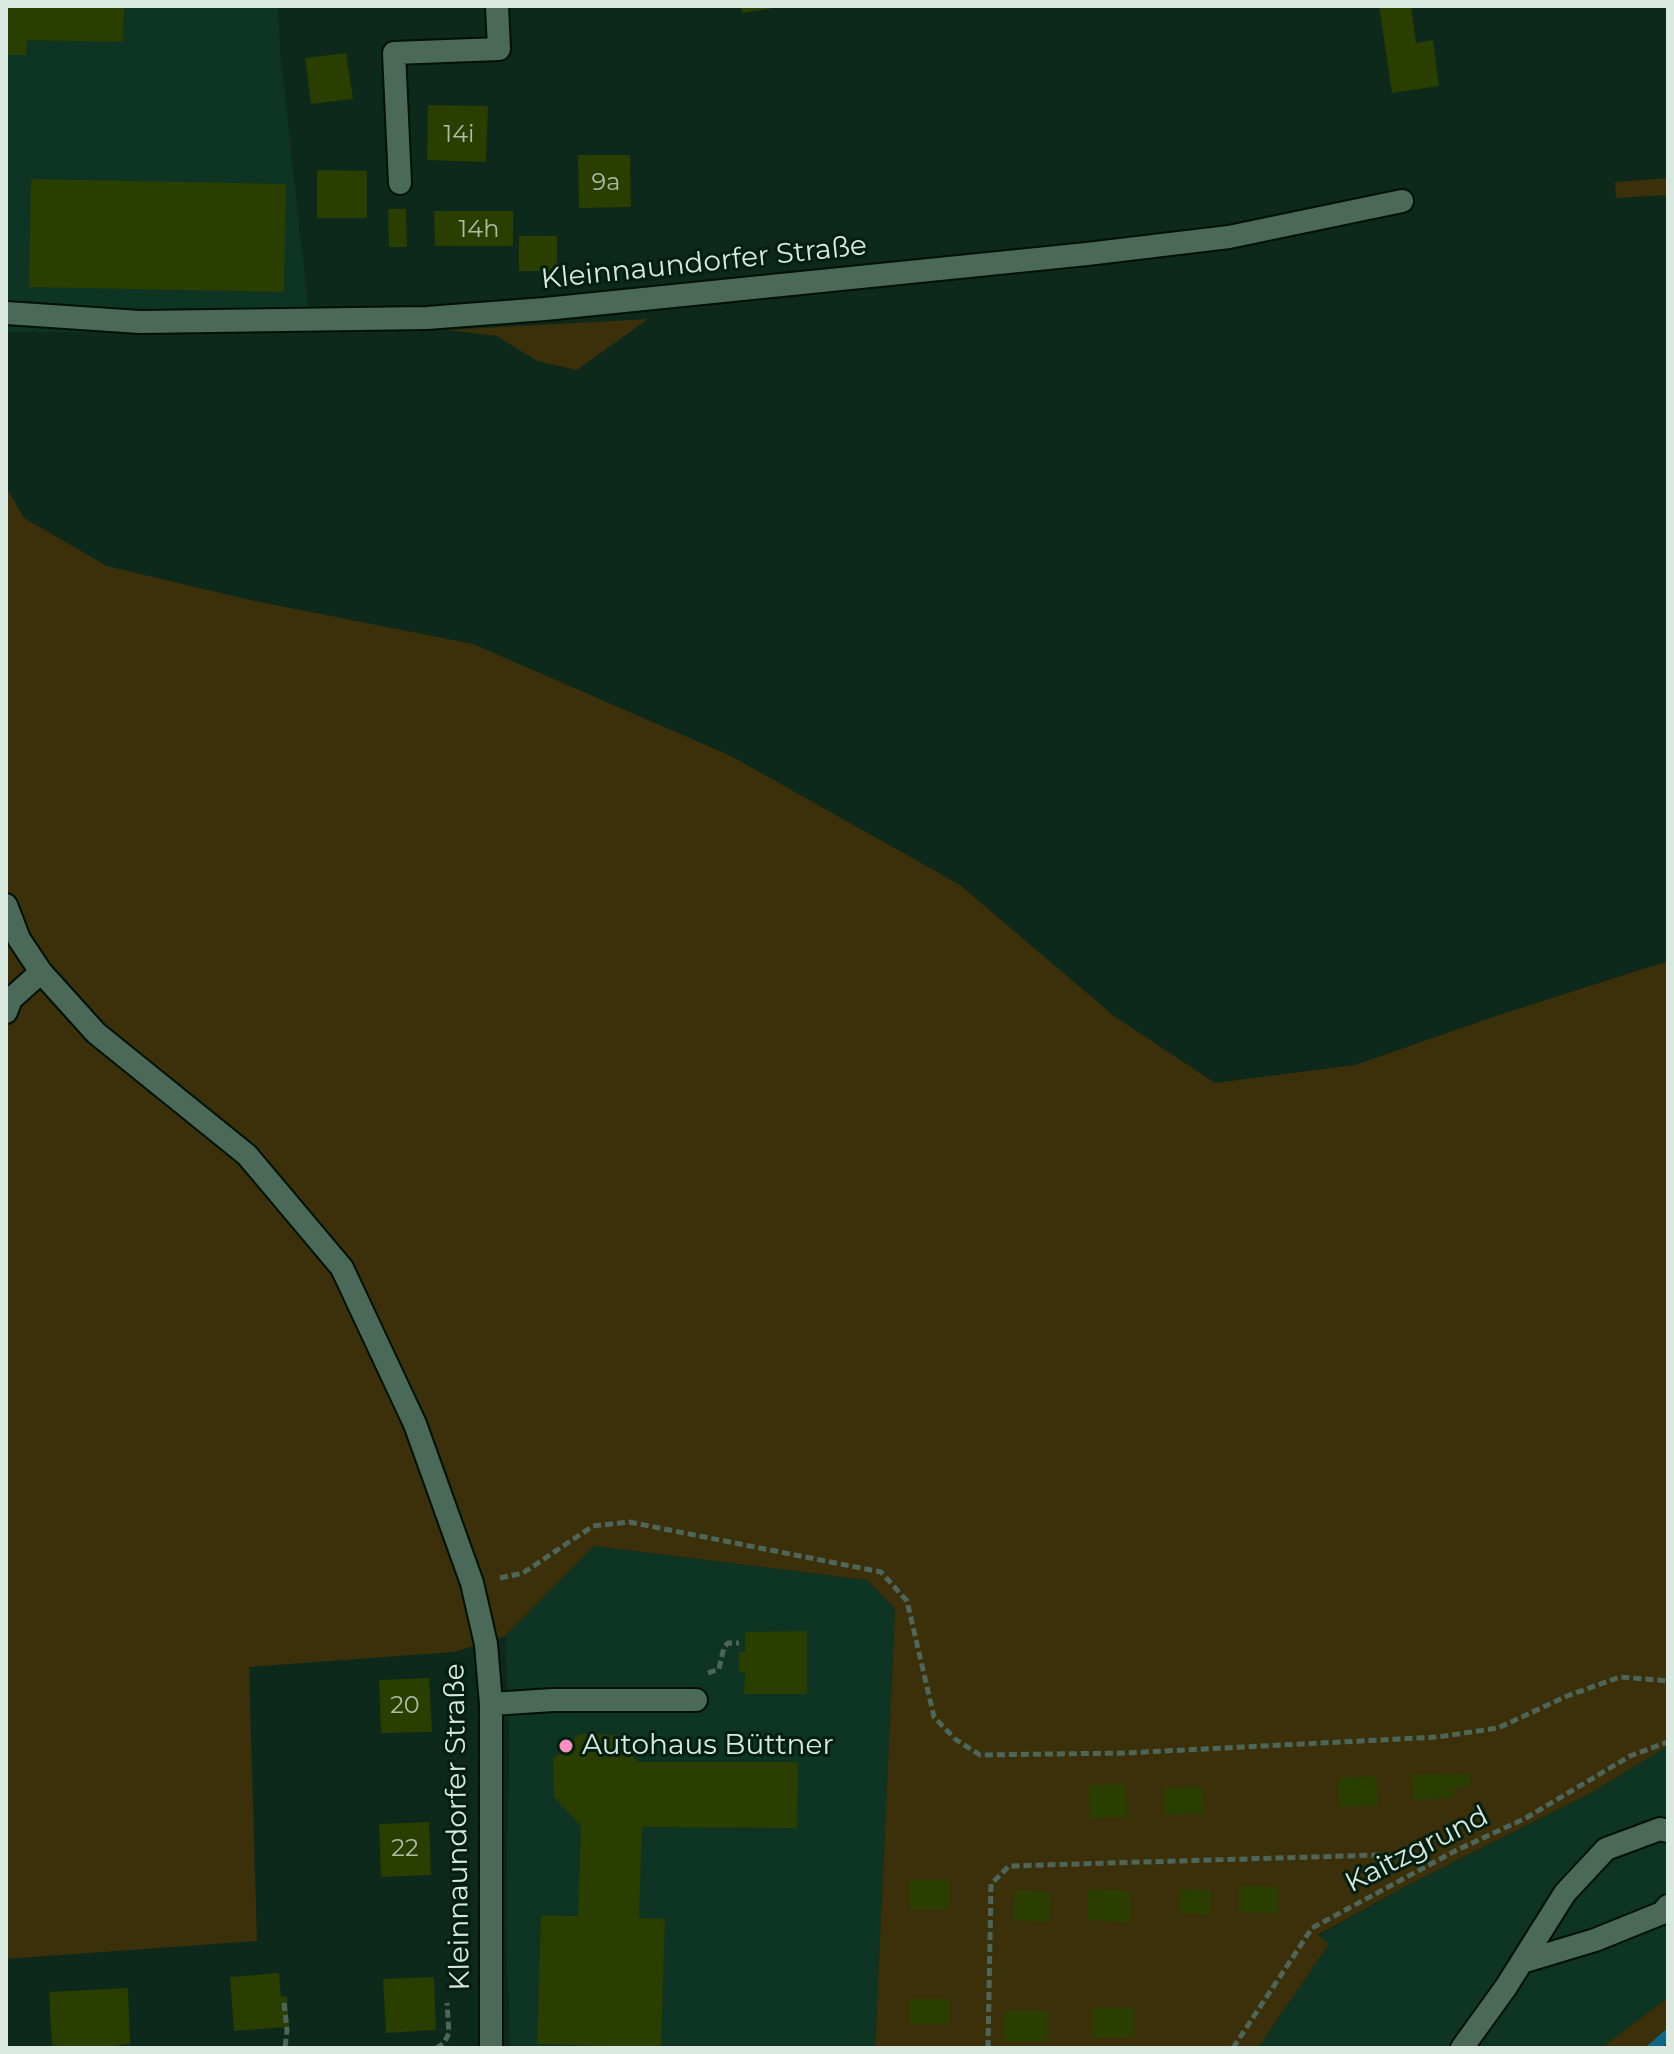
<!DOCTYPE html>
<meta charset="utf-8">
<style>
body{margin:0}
#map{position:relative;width:1674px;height:2054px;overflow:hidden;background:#0c291b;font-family:Montserrat,sans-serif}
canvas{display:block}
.frame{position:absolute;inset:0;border:8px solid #d9e9e0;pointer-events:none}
</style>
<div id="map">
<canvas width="1674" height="2054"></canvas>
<div class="frame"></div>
</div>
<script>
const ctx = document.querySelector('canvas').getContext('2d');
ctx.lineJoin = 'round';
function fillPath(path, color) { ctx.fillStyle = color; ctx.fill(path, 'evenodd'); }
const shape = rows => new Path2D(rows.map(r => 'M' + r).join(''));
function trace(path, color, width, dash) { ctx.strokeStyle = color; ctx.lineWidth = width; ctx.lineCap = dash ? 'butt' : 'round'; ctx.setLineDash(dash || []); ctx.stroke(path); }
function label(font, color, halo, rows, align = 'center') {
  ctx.font = font + ' Montserrat,sans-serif'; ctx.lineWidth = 6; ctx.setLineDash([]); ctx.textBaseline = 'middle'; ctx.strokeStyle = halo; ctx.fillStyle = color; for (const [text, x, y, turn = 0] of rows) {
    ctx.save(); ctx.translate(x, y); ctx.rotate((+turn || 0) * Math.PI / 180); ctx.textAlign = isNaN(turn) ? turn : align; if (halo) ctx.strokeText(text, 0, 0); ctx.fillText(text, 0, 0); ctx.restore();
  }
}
const built = shape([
 [6,6,278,6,280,51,311,333,6,332],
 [594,1546,867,1580,895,1609,875,2048,510,2048,506,1929,509,1742,505,1636],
 [1668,1746,1668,1998,1601,2048,1258,2048,1329,1944,1318,1936,1406,1886,1589,1794]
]);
const green = shape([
 [1668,178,1668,195,1616,198,1615,182],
 [648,319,577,370,537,361,497,336,446,330],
 [6,487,24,518,107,566,250,600,473,644,731,756,960,885,1114,1016,1215,1083,1355,1065,1496,1016,1668,961,1668,1746,1589,1794,1406,1886,1318,1935,1329,1944,1258,2048,875,2048,895,1609,867,1580,594,1546,505,1636,454,1652,249,1667,257,1941,6,1959],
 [1668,1998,1668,2048,1601,2048,1666,1999]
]);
const stream = shape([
 [1653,2048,1668,2035]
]);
const building = shape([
 [6,6,124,6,123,42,27,40,26,55,6,55],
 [741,6,774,6,774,8,742,13],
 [1379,6,1411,6,1416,43,1433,40,1439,86,1392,93],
 [346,53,353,99,311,104,305,58],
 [428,105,488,106,486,162,427,160],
 [578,155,630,155,631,207,579,208],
 [317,170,367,171,367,218,317,218],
 [31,179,286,184,284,292,29,287],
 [388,209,406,209,407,247,389,247],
 [434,211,513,211,513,246,435,246],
 [519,236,557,236,557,271,519,271],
 [807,1631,807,1694,744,1694,745,1672,739,1672,739,1652,745,1652,745,1632],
 [429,1678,432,1732,381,1733,379,1680],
 [579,1734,613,1735,638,1762,798,1762,797,1828,642,1827,639,1918,665,1919,661,2048,537,2044,541,1915,578,1916,581,1826,554,1797,553,1759],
 [1469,1773,1470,1787,1453,1788,1453,1798,1413,1800,1412,1775],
 [1376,1776,1378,1806,1339,1807,1338,1778],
 [1126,1784,1127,1817,1090,1818,1089,1785],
 [1203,1787,1204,1814,1164,1815,1163,1788],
 [429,1822,431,1875,381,1877,379,1824],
 [909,1880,949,1880,949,1909,910,1910],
 [1239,1886,1278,1887,1278,1913,1239,1912],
 [1088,1889,1131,1891,1130,1922,1087,1920],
 [1180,1889,1211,1890,1210,1914,1180,1913],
 [1015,1890,1051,1892,1049,1922,1013,1920],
 [279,1973,281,1997,287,1996,289,2027,234,2031,230,1977],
 [434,1977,436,2030,386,2033,383,1979],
 [128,1988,130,2044,119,2045,119,2048,52,2048,49,1992],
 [909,1999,949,1999,949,2024,910,2024],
 [1092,2008,1134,2008,1134,2037,1092,2037],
 [1004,2011,1048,2011,1048,2041,1004,2042]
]);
const path = shape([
 [500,1578,523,1573,593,1526,629,1522,881,1572,907,1601,934,1717,955,1739,980,1755,1126,1753,1438,1737,1498,1728,1567,1696,1620,1677,1668,1681],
 [708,1673,719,1669,724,1647,728,1643,739,1643],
 [284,2003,287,2030,285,2048],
 [436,2048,444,2043,449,2033,447,2003],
 [988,2048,991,1884,1009,1866,1379,1855,1405,1856],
 [1233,2048,1312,1928,1455,1851,1526,1818,1630,1756,1668,1742]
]);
const service = shape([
 [400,183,394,53,499,49,497,6],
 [6,313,140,322,427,318,545,309,1087,254,1229,237,1402,201],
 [6,1012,11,999,41,972],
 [491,1704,553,1700,696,1700],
 [1522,1962,1595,1940,1662,1913,1668,1906],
 [1462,2048,1506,1987,1565,1893,1606,1849,1660,1829,1668,1831]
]);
const minor = shape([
 [6,905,19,939,41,972,96,1033,247,1155,342,1268,415,1424,472,1583,486,1644,491,1704,491,2048]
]);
const markers = [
 [566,1746,8,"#fd8ec0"]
];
const numberNames = [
 ["14i",459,135],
 ["9a",606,183],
 ["14h",479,230],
 ["20",405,1706],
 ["22",405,1849]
];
const streetNames = [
 ["Kleinnaundorfer Straße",704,263,-6],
 ["Kleinnaundorfer Straße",458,1827,-91],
 ["Kaitzgrund",1417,1850,-27]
];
const poiNames = [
 ["Autohaus Büttner",582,1746]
];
fillPath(built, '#0e3423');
fillPath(green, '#3b300a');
trace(stream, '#0e6683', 11);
fillPath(building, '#2a3e00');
trace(service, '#001106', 26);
trace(minor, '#001106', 26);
trace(path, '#4d6659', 5, [8, 4]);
trace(service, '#4b6959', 22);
trace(minor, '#4b6959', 22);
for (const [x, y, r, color] of markers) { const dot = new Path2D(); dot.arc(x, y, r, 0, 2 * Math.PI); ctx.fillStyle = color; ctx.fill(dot); trace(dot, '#031f12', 3); }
label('24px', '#adbea8', null, numberNames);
label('28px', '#d9e9e0', '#031f12', streetNames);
label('28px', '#d9e9e0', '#031f12', poiNames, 'left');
</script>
